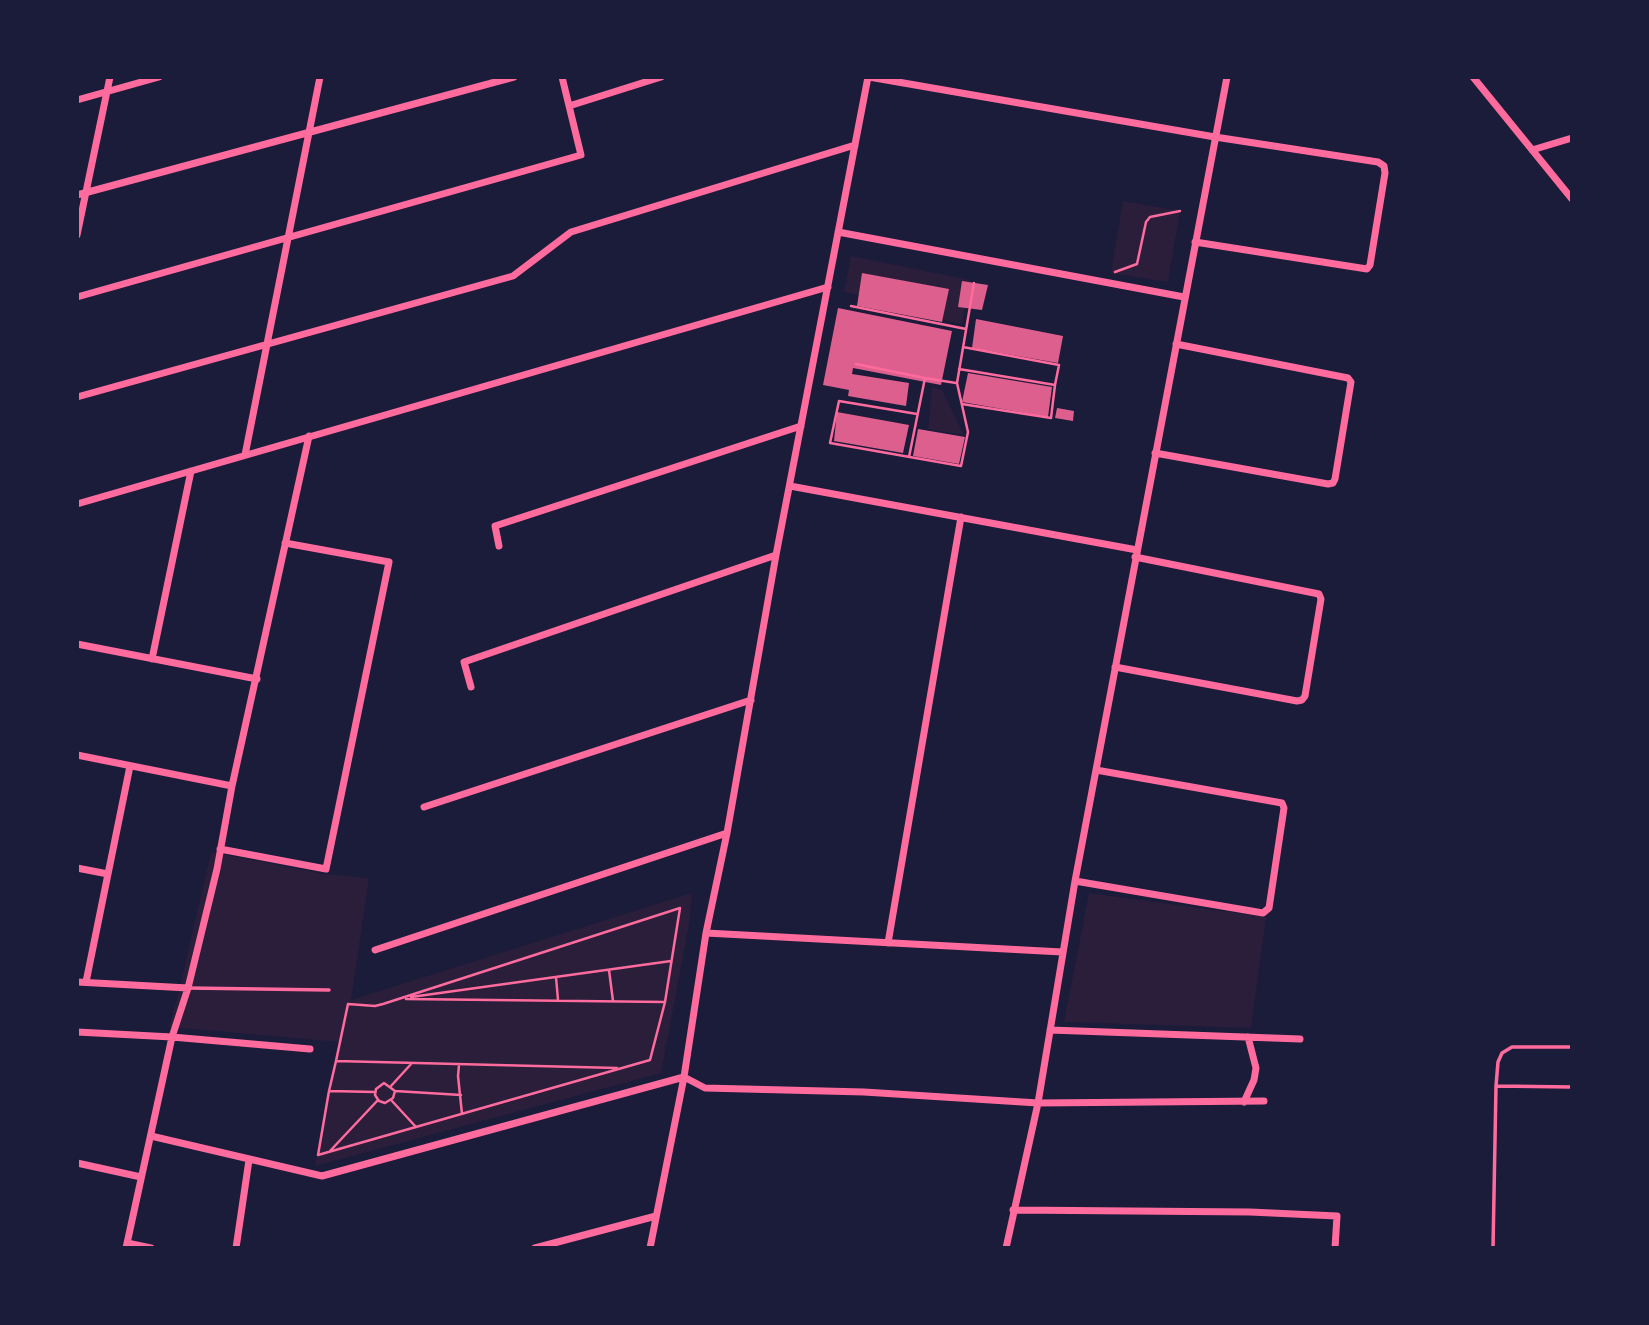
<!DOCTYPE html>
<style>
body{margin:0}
#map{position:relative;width:1649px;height:1325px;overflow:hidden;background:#1b1b3a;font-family:Jost,sans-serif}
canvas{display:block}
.frame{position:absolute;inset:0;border:79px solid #1b1b3a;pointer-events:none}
</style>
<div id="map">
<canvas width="1649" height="1325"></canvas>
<div class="frame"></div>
</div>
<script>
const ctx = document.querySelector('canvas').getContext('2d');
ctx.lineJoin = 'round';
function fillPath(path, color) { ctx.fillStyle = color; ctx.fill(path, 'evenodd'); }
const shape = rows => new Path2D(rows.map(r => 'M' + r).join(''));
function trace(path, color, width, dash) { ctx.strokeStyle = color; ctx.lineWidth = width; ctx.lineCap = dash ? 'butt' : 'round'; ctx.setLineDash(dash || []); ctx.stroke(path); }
const green = shape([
 [1123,201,1180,211,1168,282,1111,273],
 [851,256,970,280,962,324,943,320,948,290,862,273,859,295,844,292],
 [932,387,942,390,964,435,928,429],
 [211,852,324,874,369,878,351,1000,692,893,689,924,661,1073,315,1166,339,1042,169,1027,180,987],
 [1089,893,1266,917,1251,1028,1064,1022]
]);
const building = shape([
 [862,273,949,289,942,322,857,306],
 [962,281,988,285,982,310,958,307],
 [838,308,952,331,941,385,853,368,852,374,909,383,906,406,848,396,849,390,823,385],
 [976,319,1063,336,1058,363,972,348],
 [968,373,1052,387,1048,417,962,402],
 [1057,408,1074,411,1073,421,1055,418],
 [837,412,909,425,903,453,834,441],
 [918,429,965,437,959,464,913,456]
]);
const path = shape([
 [1115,272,1137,264,1146,222,1150,217,1180,211],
 [851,306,966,329],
 [963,347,1059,365,1055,385],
 [856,364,925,378,909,457],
 [959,369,1055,385,1051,418,962,404],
 [925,378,956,383],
 [917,414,839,401,830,443,961,466,968,432,957,383,974,283],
 [609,970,613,1001],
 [556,977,558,1000],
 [411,997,671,961],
 [406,999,665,1002],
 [459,1065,458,1076,462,1114],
 [391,1086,412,1063],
 [329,1091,318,1155,650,1060,665,1002,680,908,383,1004,375,1006,348,1004,336,1061],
 [395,1091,393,1098,385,1103,379,1101,375,1095,376,1089,384,1083,395,1091,461,1095],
 [375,1092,329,1091,336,1061,617,1068],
 [392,1101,416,1127],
 [330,1151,378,1100]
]);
const service = shape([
 [188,988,329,990],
 [1496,1086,1572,1087],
 [1493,1248,1496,1086,1498,1062,1502,1053,1512,1047,1572,1047]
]);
const minor = shape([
 [869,77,1215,137,1378,162,1384,166,1385,173,1370,265,1367,269,1195,242],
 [1473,77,1572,199],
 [77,100,159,77],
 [569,106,661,77],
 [1532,150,1572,138],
 [77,195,514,77],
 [838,232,1184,297],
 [77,235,110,77],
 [77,297,581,155,562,77],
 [77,397,513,276,571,232,855,145],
 [1155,453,1328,484,1333,483,1335,479,1351,382,1348,378,1176,344],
 [245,455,320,77],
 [790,486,1137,550],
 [77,504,828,287],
 [499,546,495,526,801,426],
 [77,644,257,679],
 [152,659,191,471],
 [1115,667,1297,701,1302,700,1305,696,1321,599,1319,594,1135,557],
 [471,687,464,662,776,555],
 [77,755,232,786],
 [424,807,751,700],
 [220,849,326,869,389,562,285,543],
 [77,868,108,874],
 [1075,881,1263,913,1269,908,1284,808,1282,803,1096,770],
 [706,933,1062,952],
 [888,943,961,517],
 [375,950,727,833],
 [77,982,188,988],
 [86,982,130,766],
 [1050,1030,1300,1039],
 [77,1032,172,1037,310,1049],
 [684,1077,705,1088,864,1092,1038,1103,1264,1101],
 [1244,1102,1254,1080,1256,1068,1248,1037],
 [151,1136,322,1176,684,1077],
 [77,1163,141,1177],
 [1013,1210,1250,1212,1337,1216,1335,1248],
 [127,1243,151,1248],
 [126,1248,172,1037,188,988,217,869,232,786,309,436],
 [236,1248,249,1160],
 [535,1248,656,1216],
 [650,1248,684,1077,706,933,727,833,776,555,868,77],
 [1006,1248,1038,1103,1075,881,1227,77]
]);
fillPath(green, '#2a1e3b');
fillPath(building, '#dd5f8e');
trace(path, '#ff6b9d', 2.5);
trace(service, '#ff6b9d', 3.5);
trace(minor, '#ff6b9d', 7);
</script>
